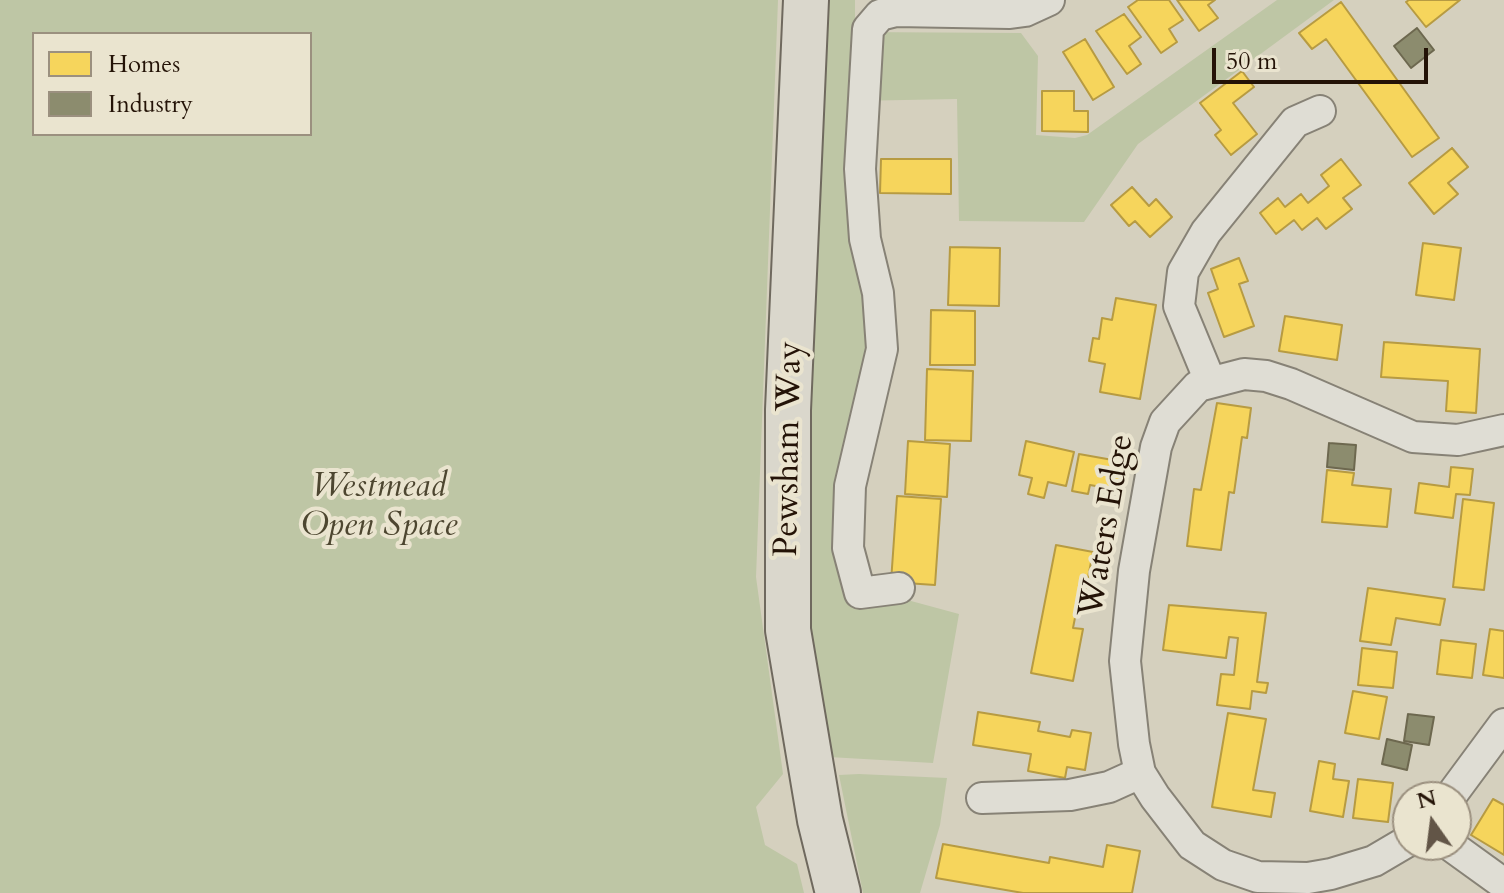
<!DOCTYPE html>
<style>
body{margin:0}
#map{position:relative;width:1504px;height:893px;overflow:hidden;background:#d5d0be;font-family:Cardo,serif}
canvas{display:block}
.legend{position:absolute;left:32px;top:32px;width:280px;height:104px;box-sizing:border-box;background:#eae4cf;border:2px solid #9b907f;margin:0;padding:10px 14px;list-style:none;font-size:24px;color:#241307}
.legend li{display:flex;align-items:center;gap:16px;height:40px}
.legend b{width:40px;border:2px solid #9b907f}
.north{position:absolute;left:1392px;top:781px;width:80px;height:80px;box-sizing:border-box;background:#eae4cf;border:2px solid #9b907f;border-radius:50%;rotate:346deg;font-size:22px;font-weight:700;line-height:32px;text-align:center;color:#241307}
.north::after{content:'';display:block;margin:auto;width:28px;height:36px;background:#625547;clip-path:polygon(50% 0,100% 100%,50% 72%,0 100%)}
.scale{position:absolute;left:1212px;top:48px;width:216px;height:36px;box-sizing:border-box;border:4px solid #241307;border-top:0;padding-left:10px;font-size:24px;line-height:28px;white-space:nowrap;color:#241307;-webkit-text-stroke:6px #eae4cf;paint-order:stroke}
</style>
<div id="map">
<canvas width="1504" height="893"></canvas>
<ul class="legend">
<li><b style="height:22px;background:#f6d55c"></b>Homes</li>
<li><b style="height:22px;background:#8c8c6e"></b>Industry</li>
</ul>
<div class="north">N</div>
<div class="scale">50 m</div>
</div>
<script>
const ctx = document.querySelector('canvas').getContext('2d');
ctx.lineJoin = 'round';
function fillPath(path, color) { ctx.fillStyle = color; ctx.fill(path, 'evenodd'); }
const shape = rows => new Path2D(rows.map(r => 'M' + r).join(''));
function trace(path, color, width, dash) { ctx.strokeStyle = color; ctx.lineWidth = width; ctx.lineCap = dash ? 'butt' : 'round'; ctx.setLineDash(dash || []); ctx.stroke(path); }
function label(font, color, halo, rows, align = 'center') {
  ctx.font = font + ' Cardo,serif'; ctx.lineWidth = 8; ctx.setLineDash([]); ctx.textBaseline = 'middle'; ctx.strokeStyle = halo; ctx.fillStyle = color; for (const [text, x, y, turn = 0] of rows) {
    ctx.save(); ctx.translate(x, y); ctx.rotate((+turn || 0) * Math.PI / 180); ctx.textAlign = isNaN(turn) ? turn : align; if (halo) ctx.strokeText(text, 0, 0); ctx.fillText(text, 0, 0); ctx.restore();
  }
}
const green = shape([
 [0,0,778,0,756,577,783,774,756,807,765,845,797,864,804,893,0,893],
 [34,34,310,34,310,134,34,134],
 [829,0,855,0,855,32,1021,33,1038,56,1036,135,1075,138,1087,135,1277,0,1334,0,1138,144,1084,222,959,221,957,99,852,101,845,186,868,333,863,385,840,455,841,582,959,614,933,763,829,757,809,631,805,494,812,287],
 [859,774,947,778,940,825,920,893,863,893,839,775]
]);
const homes = shape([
 [1138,0,1169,0,1183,20,1169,29,1177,42,1161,53,1128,7,1138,0],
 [1177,0,1215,0,1208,5,1218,18,1199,31,1177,0],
 [1409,0,1460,0,1426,27,1406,2,1409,0],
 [1341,2,1439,138,1412,157,1326,39,1312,49,1299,33,1341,2],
 [1124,14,1141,37,1129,46,1141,64,1127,74,1096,31,1124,14],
 [1085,39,1114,87,1093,100,1063,52,1085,39],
 [1242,71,1254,87,1233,103,1257,134,1231,155,1215,135,1221,130,1200,103,1242,71],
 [1042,91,1074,91,1074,111,1088,111,1088,132,1042,131,1042,91],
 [1452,148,1468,167,1448,183,1458,194,1434,214,1409,183,1452,148],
 [881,159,951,159,951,194,880,193,881,159],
 [1341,159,1361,185,1343,198,1352,209,1326,229,1317,218,1302,230,1294,220,1276,234,1260,213,1278,198,1285,207,1301,194,1308,203,1329,186,1321,175,1341,159],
 [1132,187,1149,206,1156,199,1172,217,1150,237,1135,221,1129,226,1111,205,1132,187],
 [1423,243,1461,248,1454,300,1416,295,1423,243],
 [950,247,1000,248,999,306,948,305,950,247],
 [1239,258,1248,281,1239,284,1254,326,1224,337,1208,293,1218,289,1211,269,1239,258],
 [1116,298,1156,305,1140,399,1100,392,1105,364,1089,361,1093,338,1099,339,1102,318,1112,320,1116,298],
 [931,310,975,311,975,365,930,365,931,310],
 [1285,316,1342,325,1337,360,1279,351,1285,316],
 [1384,342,1480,349,1476,413,1446,411,1448,381,1381,377,1384,342],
 [927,369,973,371,971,441,925,440,927,369],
 [1217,403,1251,408,1247,438,1242,437,1234,493,1229,492,1221,550,1187,546,1194,489,1201,490,1217,403],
 [908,441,950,444,947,497,905,494,908,441],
 [1026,441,1074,452,1066,486,1048,482,1044,498,1028,494,1032,478,1019,475,1026,441],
 [1079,454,1124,462,1118,490,1090,485,1088,494,1072,491,1079,454],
 [1451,467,1473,469,1470,495,1456,494,1453,518,1415,513,1419,483,1449,487,1451,467],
 [1327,470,1354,473,1352,485,1391,489,1387,527,1322,522,1327,470],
 [897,496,941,499,935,585,891,582,897,496],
 [1463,499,1494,503,1484,590,1453,587,1463,499],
 [1056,545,1093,552,1086,588,1081,587,1073,628,1083,629,1073,681,1031,673,1056,545],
 [1368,588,1445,599,1440,625,1396,618,1391,645,1360,641,1368,588],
 [1169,605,1266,613,1257,682,1268,683,1266,693,1252,691,1250,709,1217,705,1221,674,1234,675,1238,638,1229,637,1226,658,1163,650,1169,605],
 [1490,629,1504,631,1504,678,1483,675,1490,629],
 [1441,640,1476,644,1472,678,1437,674,1441,640],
 [1362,648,1397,652,1393,688,1358,685,1362,648],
 [1353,691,1387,697,1379,739,1345,733,1353,691],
 [978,712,1040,722,1038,731,1070,737,1072,730,1091,733,1085,770,1067,767,1065,778,1028,771,1031,754,973,745,978,712],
 [1228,713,1266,719,1253,790,1275,793,1271,817,1212,807,1228,713],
 [1319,761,1335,764,1333,779,1349,781,1343,817,1310,811,1319,761],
 [1358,779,1393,783,1388,822,1353,818,1358,779],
 [1493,799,1504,805,1504,855,1471,835,1493,799],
 [943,844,1049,863,1050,857,1103,867,1107,845,1140,851,1132,893,1023,893,936,878,943,844]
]);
const industry = shape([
 [1417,28,1434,50,1411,68,1394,46,1417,28],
 [1329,443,1356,445,1354,470,1327,467,1329,443],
 [1408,714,1434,717,1429,745,1404,741,1408,714],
 [1387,739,1412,745,1407,770,1382,764,1387,739]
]);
const minor = shape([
 [1210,381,1179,306,1183,272,1206,232,1295,122,1320,111],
 [899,588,860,593,848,548,850,486,882,349,878,293,865,239,860,169,868,29,880,15,896,11,1010,13,1025,11,1049,0],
 [1450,797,1504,724],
 [982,798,1070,795,1109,787,1140,773],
 [1408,841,1374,861,1331,874,1308,878,1258,877,1223,865,1192,845,1155,797,1140,773,1134,744,1125,661,1134,571,1156,447,1165,422,1198,386,1244,374,1266,376,1291,384,1413,437,1458,440,1504,430],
 [1450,845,1504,884]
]);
const primary = shape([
 [806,0,788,410,788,630,820,820,838,893]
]);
const streetNames = [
 ["Pewsham Way",790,449,-89],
 ["Waters Edge",1108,526,-80]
];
const parkNames = [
 ["Westmead",379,488],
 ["Open Space",379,527]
];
fillPath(green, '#bec6a5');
fillPath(homes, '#f6d55c');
trace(homes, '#b79b42', 2);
fillPath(industry, '#8c8c6e');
trace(industry, '#6d684f', 2);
trace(minor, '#878276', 34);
trace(primary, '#6f695e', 48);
trace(minor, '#dfddd4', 30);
trace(primary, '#dad7cc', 44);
label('34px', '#241307', '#eae4cf', streetNames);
label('italic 34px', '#4d4630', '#eae4cf', parkNames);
</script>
